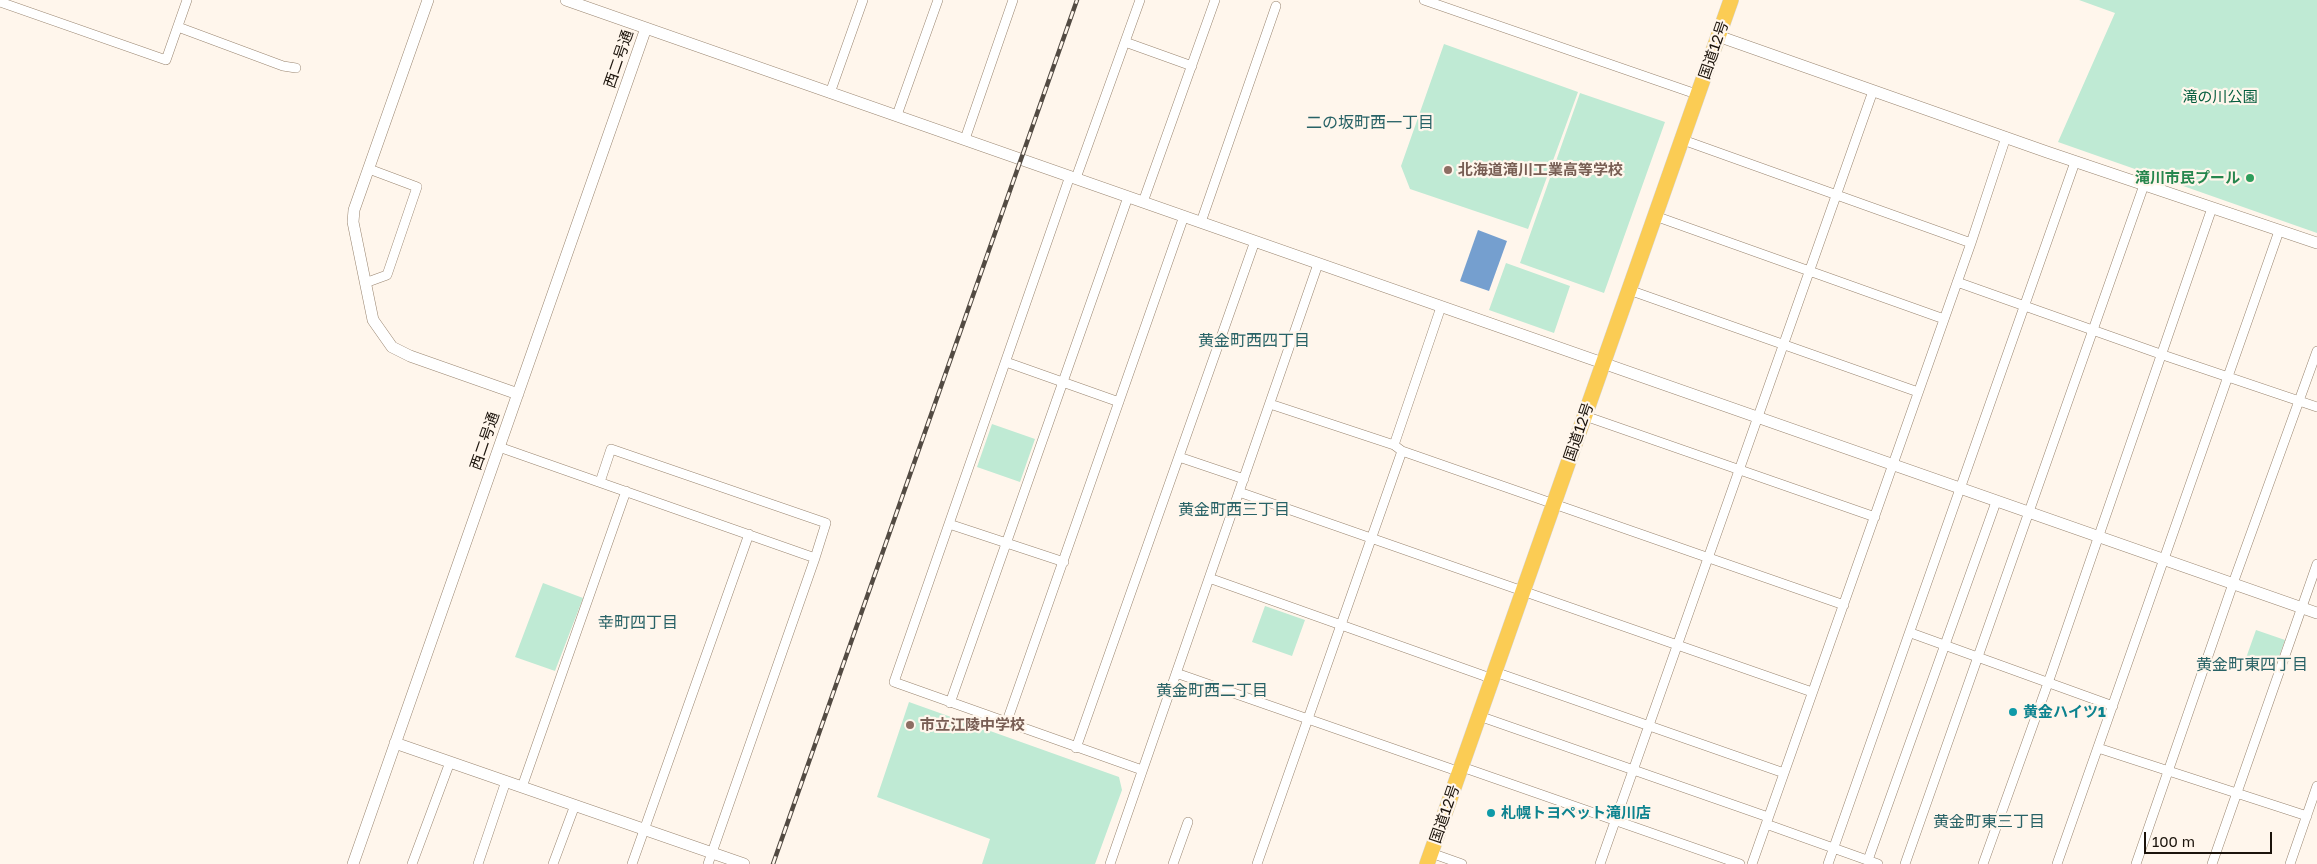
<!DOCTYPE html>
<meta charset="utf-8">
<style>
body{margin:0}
#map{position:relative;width:2317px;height:864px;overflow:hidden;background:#fff6ec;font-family:"Golos Text",sans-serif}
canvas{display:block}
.scale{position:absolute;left:2144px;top:832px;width:128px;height:22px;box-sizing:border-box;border:2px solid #1b130b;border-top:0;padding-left:6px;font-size:15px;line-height:18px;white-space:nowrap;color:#1b130b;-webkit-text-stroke:4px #fff6ec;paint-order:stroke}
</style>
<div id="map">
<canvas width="2317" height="864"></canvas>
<div class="scale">100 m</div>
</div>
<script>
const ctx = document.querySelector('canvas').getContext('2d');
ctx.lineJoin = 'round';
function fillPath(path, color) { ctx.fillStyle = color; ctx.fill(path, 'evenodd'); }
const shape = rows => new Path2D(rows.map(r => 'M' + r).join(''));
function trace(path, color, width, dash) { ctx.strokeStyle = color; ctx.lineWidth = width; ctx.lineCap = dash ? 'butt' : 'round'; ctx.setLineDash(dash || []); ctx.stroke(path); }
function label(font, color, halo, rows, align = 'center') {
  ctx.font = font + ' "Golos Text","Noto Sans JP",sans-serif'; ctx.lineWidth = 4.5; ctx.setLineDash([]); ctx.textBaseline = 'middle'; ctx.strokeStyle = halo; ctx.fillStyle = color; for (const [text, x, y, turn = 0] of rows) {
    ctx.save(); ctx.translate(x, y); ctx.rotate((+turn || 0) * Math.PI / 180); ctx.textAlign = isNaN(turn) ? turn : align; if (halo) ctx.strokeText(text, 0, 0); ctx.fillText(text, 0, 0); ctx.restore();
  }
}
const green = shape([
 [2079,0,2317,0,2317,233,2058,142,2115,13],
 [1444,44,1578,92,1528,229,1410,189,1401,166],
 [1580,93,1665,122,1604,293,1520,263],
 [1506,263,1570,286,1554,333,1489,310],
 [992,424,1035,439,1020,482,977,467],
 [543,583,583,598,555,671,515,657],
 [1265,606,1305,620,1292,656,1252,642],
 [2256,630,2285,640,2275,668,2246,658],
 [909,702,1119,777,1122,790,1095,864,982,864,990,839,877,797]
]);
const water = shape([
 [1478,230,1507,241,1489,291,1460,281]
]);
const minor = shape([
 [1424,0,1699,95],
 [0,2,166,60,187,0],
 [178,27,283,66,296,68],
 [1125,42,1192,66],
 [830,93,863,0],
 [897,115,938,0],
 [965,139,1013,0],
 [1683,140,1971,243],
 [1070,176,894,682,1142,770],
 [1076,178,1140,0],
 [1143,202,1215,0],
 [1655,216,1944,319],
 [1201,222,1276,6],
 [1957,282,2163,355,2317,407],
 [365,283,387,275,417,187,369,169],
 [1629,290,1918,392],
 [1006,362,1119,402],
 [1270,404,1394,445,1402,451,1844,605],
 [1585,416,1875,517],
 [1394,445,1441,307],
 [499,447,815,558,708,864],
 [1179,457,1244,479],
 [600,482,611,449,826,523,815,558],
 [1239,492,1812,692],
 [949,524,1064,562],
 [1209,578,1493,679],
 [1911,633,2113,706],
 [1495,672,1784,773],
 [1176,673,1460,772],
 [950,703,1128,197],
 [1479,716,1768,817],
 [1006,724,1184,216],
 [1076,748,1255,241],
 [2098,748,2307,816],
 [1462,767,1740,864],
 [522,787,626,491],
 [1766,824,1878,864],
 [1431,853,1462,864],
 [1868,860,1996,502],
 [412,864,450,762],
 [478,864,506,781],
 [553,864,575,805],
 [632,864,749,534],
 [1110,864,1318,264],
 [1173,864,1188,822],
 [1257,864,1402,451],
 [1600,864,1873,91],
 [1752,864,1971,243,2006,137],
 [1828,864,2075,162],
 [1905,864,2144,185],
 [1983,864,2048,683,2212,208],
 [2057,864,2279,231],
 [2136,864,2236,575,2317,351],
 [2212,864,2317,564],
 [2290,864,2317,786]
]);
const tertiary = shape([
 [428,0,354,210,353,222,373,320,392,347,410,356,518,394],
 [566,0,2317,613],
 [1718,36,2047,152,2317,243],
 [395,743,744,864],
 [353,864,646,28]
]);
const trunk = shape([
 [1427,864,1731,0]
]);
const rail = shape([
 [773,864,1077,0]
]);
const markers = [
 [1448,170,5,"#8d6e63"],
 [2250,178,5,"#2e9e5b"],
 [2013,712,5,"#0f9aa8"],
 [910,725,5,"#8d6e63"],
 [1491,813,5,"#0f9aa8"]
];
const streetNames = [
 ["国道12号",1714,50,-71],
 ["西二号通",619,59,-71],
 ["国道12号",1579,432,-71],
 ["西二号通",485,441,-71],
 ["国道12号",1445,814,-71]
];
const parkNames = [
 ["滝の川公園",2220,97]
];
const educationNames = [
 ["北海道滝川工業高等学校",1458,170],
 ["市立江陵中学校",920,725]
];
const leisureNames = [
 ["滝川市民プール",2240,178]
];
const cultureNames = [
 ["黄金ハイツ1",2023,712],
 ["札幌トヨペット滝川店",1501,813]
];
const neighbourhoodNames = [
 ["二の坂町西一丁目",1370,123],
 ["黄金町西四丁目",1254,341],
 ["黄金町西三丁目",1234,510],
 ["幸町四丁目",638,623],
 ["黄金町東四丁目",2252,665],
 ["黄金町西二丁目",1212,691],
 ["黄金町東三丁目",1989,822]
];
fillPath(green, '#bfead4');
fillPath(water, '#759fcf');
trace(minor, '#998570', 10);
trace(tertiary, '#998570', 12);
trace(trunk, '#d6d5d3', 16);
trace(minor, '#fff', 9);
trace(tertiary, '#fff', 11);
trace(trunk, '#fbcc54', 15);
trace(rail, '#534b43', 4.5);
trace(rail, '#fff6ec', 2.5, [8]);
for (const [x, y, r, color] of markers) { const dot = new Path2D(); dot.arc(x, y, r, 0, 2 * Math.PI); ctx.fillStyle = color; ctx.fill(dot); trace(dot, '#fff6ec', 2); }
label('15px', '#1b130b', '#fff6ec', streetNames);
label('15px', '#055e3f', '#fff6ec', parkNames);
label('bold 15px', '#785e54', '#fff6ec', educationNames, 'left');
label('bold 15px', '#27864d', '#fff6ec', leisureNames, 'right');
label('bold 15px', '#0d838f', '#fff6ec', cultureNames, 'left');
label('16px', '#286266', '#fff6ec', neighbourhoodNames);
</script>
